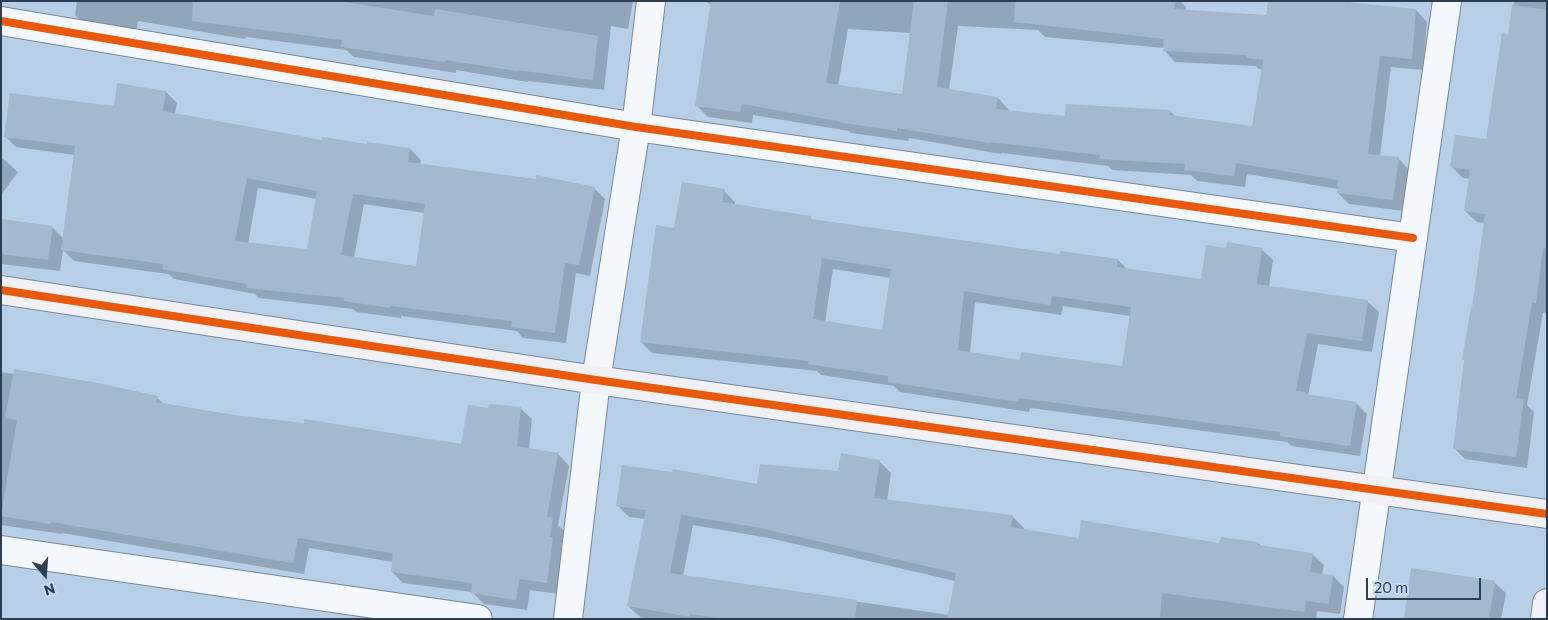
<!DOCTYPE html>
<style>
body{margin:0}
#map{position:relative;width:1548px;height:620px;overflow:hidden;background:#b8cfe8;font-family:Commissioner,sans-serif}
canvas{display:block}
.frame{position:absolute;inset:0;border:2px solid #2d3e50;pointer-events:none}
.north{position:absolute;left:20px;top:550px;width:50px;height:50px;-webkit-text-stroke:4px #c0daf6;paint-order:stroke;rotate:162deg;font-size:14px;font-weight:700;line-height:20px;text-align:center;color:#2d3e50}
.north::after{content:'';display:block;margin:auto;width:18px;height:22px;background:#2d3e50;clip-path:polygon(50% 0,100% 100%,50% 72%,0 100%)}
.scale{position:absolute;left:1366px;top:578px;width:115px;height:22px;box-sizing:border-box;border:2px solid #2d3e50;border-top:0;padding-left:6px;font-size:15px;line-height:18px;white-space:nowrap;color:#2d3e50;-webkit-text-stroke:4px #c0daf6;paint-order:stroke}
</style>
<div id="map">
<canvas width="1548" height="620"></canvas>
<div class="frame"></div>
<div class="north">N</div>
<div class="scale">20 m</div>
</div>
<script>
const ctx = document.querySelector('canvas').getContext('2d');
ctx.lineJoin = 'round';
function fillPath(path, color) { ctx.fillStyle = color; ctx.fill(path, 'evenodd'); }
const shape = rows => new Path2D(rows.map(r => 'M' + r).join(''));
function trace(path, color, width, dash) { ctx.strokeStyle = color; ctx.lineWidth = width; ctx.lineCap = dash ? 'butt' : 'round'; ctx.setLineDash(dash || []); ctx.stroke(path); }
const shadow = shape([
 [77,1,633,1,628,29,611,26,604,90,528,81,528,82,456,70,456,73,354,57,346,50,246,37,245,39,138,21,136,33,86,26,75,15],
 [705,1,1180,1,1186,7,1186,11,1268,16,1269,1,1351,1,1351,4,1416,10,1427,22,1423,70,1391,67,1380,156,1398,158,1409,170,1404,211,1349,204,1338,193,1338,189,1247,174,1245,187,1197,181,1191,175,1112,170,1108,166,1002,153,1001,154,909,138,908,141,851,133,849,131,753,115,752,123,708,117,697,106,711,5],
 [958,26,1038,30,1045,37,1164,48,1164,50,1175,62,1256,66,1259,69,1263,70,1253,127,1176,117,1170,111,1066,118,1009,111,1009,110,998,98,949,90],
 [848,29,911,33,903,95,838,86],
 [1514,1,1547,1,1547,313,1543,313,1527,405,1534,412,1527,468,1465,459,1454,448,1485,223,1477,222,1465,211,1470,179,1463,178,1452,167,1487,140,1509,36],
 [118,85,166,92,177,103,175,114,323,142,410,149,421,160,420,165,594,188,605,199,590,276,576,273,566,343,523,338,517,331,401,316,401,318,356,312,353,309,259,298,255,294,174,279,168,274,74,261,63,250,60,271,1,264,1,220,52,227,64,239,75,155,16,147,5,136,115,108],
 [258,188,317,199,308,250,248,244],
 [364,204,425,213,417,268,354,258],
 [1,157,18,172,1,195],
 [724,191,735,202,735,205,810,217,813,220,1061,256,1061,252,1118,260,1128,270,1202,280,1228,249,1261,249,1273,260,1269,287,1367,301,1379,312,1372,352,1318,344,1308,396,1356,403,1367,414,1360,456,1292,446,1287,442,1030,408,1029,412,900,392,894,386,821,375,817,371,652,353,641,342,675,230],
 [833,269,891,278,883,332,825,322],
 [975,302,1061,315,1063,306,1130,316,1123,368,1021,362,970,353],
 [1,372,157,398,164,404,234,416,462,445,490,410,520,408,532,419,529,449,558,454,569,466,558,525,564,531,561,547,564,550,558,594,530,590,527,610,484,604,472,592,403,583,392,572,393,562,309,548,304,574,62,533,62,534,1,525],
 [879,461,891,473,887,501,1012,516,1024,528,1023,531,1080,539,1220,544,1258,543,1262,547,1312,554,1324,565,1322,575,1333,576,1344,587,1340,614,1317,611,1316,619,649,619,640,617,628,606,645,519,629,517,617,505,839,473],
 [693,525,769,538,955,581,949,615,683,576],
 [1494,582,1506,593,1501,619,1405,619]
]);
const building = shape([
 [193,1,338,1,434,16,435,9,598,36,593,80,517,70,517,71,445,60,445,62,341,47,342,40,192,21],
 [711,1,840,1,826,83,902,94,914,1,948,1,937,87,998,97,996,109,1065,116,1066,104,1170,110,1170,115,1252,126,1263,60,1246,58,1246,55,1163,51,1164,39,1014,22,1015,1,1175,1,1174,9,1266,15,1268,1,1336,1,1416,9,1412,59,1380,56,1368,154,1399,157,1393,200,1337,193,1338,180,1236,163,1234,176,1184,170,1185,164,1099,159,1100,155,990,142,990,143,897,128,897,131,838,122,838,121,742,104,740,112,695,106],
 [1512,5,1547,10,1547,249,1543,248,1536,303,1532,302,1516,398,1524,399,1516,457,1453,449,1464,360,1462,360,1471,307,1472,308,1485,214,1464,211,1470,170,1450,167,1455,135,1486,139,1502,33,1508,35],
 [117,83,166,91,163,111,322,140,322,137,367,144,367,142,410,148,408,162,536,179,536,175,595,187,579,265,565,263,555,333,511,327,512,321,391,306,390,308,344,301,344,298,246,288,247,284,162,269,163,264,61,250,75,146,4,137,10,93,114,106],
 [247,178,317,191,307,249,235,241],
 [353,194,425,204,416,266,341,255],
 [682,182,725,189,722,202,811,216,811,219,1060,254,1060,251,1118,259,1117,267,1201,279,1206,245,1226,248,1227,242,1262,248,1257,284,1368,300,1362,341,1307,333,1296,391,1305,392,1305,394,1357,402,1350,446,1280,436,1280,432,1019,398,1018,402,888,382,888,376,808,364,809,361,640,342,656,225,674,228],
 [822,258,891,269,882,330,813,319],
 [964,291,1050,305,1052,296,1131,307,1122,366,1021,352,1020,360,958,350],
 [1,219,53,226,48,260,1,254],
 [14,369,98,383,158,396,156,402,234,415,304,423,304,419,461,444,468,405,488,408,489,404,521,407,517,446,558,453,547,517,553,518,550,537,553,537,547,583,519,579,516,600,471,593,472,583,391,572,393,553,298,538,293,563,51,522,51,524,1,516,17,420,5,418],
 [841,453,880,460,874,498,1013,515,1011,527,1079,538,1081,520,1219,543,1221,537,1258,542,1258,545,1313,553,1310,572,1333,575,1329,604,1306,601,1304,612,1162,593,1160,619,947,619,956,573,756,527,681,515,670,573,857,600,855,619,726,619,690,614,690,617,627,606,646,510,616,506,622,465,672,472,673,469,757,484,760,464,838,471],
 [1411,568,1495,581,1489,619,1404,619]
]);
const street = shape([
 [1,21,636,127,1413,238],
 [1,550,478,619],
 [568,619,596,380,636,127,651,1],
 [1358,619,1447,1]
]);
const secondary = shape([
 [1,290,596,380,1547,514],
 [1545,619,1547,603]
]);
const cycleway = shape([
 [1,21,636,127,1413,238],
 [1,290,596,380,1547,514]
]);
fillPath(shadow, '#0003');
fillPath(building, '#a6b8cb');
trace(street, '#75879a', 30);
trace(secondary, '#75879a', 30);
trace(street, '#f4f8fc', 28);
trace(secondary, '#f0f0f5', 28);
trace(cycleway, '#e8590c', 8);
</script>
